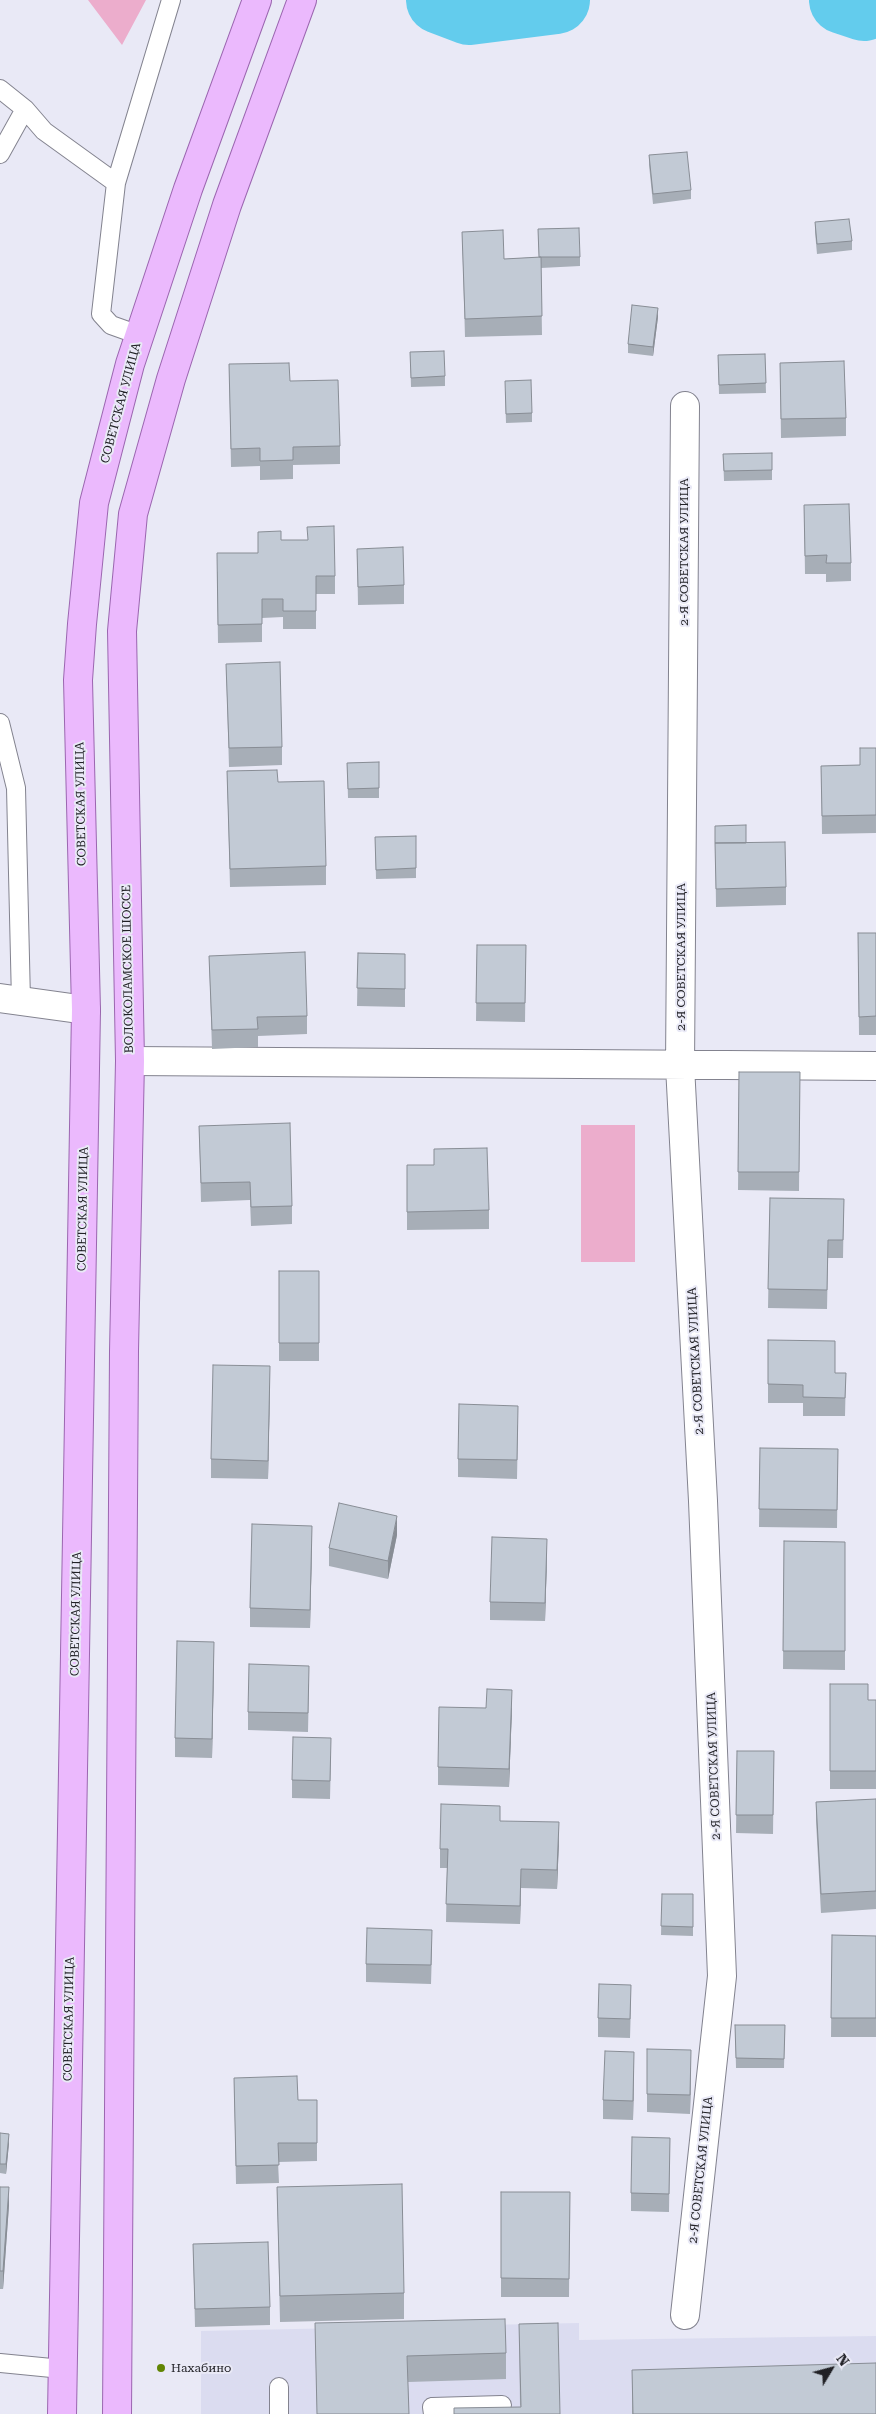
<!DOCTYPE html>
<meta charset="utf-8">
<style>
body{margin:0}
#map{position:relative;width:876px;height:2414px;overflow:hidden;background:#e9e9f6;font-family:"Roboto Serif",serif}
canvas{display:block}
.north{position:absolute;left:806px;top:2344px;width:50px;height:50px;-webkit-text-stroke:4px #e9e9f6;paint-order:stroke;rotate:53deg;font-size:14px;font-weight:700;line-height:20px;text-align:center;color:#212126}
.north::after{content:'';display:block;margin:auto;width:18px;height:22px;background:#212126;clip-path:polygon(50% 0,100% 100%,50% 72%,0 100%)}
</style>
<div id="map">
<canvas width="876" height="2414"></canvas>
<div class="north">N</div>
</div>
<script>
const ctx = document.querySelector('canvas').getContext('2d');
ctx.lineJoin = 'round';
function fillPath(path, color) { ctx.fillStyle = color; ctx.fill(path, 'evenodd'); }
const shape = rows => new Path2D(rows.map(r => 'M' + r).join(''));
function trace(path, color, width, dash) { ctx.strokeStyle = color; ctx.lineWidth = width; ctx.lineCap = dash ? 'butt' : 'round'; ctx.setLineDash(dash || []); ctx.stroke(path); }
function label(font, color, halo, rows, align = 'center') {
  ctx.font = font + ' "Roboto Serif",serif'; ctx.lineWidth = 4; ctx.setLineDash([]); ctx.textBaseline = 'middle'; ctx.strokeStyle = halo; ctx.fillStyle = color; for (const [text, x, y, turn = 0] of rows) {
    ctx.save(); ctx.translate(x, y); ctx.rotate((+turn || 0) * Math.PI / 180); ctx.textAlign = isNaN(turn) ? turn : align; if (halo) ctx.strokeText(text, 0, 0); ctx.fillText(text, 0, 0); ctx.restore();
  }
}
const built = shape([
 [579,2323,579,2340,876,2336,876,2414,201,2414,201,2331]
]);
const green = shape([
 [88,0,146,0,122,45],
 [581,1125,635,1125,635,1262,581,1262]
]);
const river = shape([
 [440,0,469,11,556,0],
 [843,0,864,7,873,0]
]);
const service = shape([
 [0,89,25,109,44,131,116,183],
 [0,154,25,109],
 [139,335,111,325,101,314,116,183,171,0],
 [0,723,16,788,21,1001],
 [0,2363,62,2369],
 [279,2387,279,2414],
 [433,2414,432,2407,502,2405]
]);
const minor = shape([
 [685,406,680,1066,703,1501,722,1976,685,2315],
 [130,1061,876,1066]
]);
const tertiary = shape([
 [0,998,86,1010]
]);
const primary = shape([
 [62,2414,86,1010,78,680,82,624,94,503,130,364,188,189,257,0],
 [117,2414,124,1351,130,1061,122,631,133,514,171,379,227,205,302,0]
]);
const wall = shape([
 [649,155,691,190,691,199,653,204,649,165],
 [815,222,852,241,852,250,817,254,815,232],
 [538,229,580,257,580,266,541,268,542,335,465,337,462,232,504,259,539,257],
 [658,317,653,356,628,353,628,344],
 [410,352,445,376,445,386,411,387],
 [765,354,766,393,719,394,718,355],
 [780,363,846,418,846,436,781,438],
 [229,364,290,381,340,446,340,464,293,465,293,479,260,480,260,466,231,467],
 [505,391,532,413,532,422,506,423],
 [772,453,772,480,724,481,723,454],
 [804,505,851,563,851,581,826,582,826,574,805,574],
 [281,540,335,576,335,594,316,594,316,629,283,629,283,617,262,618,262,642,218,643,217,572,258,553],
 [357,549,404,585,404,604,358,605],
 [226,664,282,747,282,765,229,767],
 [876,748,876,833,822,834,821,766,860,765],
 [379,762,379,798,348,798,347,763],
 [227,771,278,782,326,866,326,885,230,887],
 [715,826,746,843,786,887,786,905,716,907],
 [416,836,416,878,376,879,375,837],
 [858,933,876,933,876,1035,859,1035],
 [477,945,526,945,525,1022,476,1021],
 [358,953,405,954,405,1007,357,1006],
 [209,956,307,1016,307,1034,258,1036,258,1047,212,1049],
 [739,1072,800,1072,799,1191,738,1190],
 [199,1126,292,1206,292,1224,251,1226,250,1200,201,1202],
 [407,1165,434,1165,489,1210,489,1229,407,1230],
 [770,1198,844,1199,843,1258,828,1258,827,1309,768,1308],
 [279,1271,319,1271,319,1361,279,1361],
 [768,1340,835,1373,846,1373,845,1416,803,1416,803,1403,768,1403],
 [270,1385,268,1479,211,1478,211,1459],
 [518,1425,517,1479,458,1477,458,1459],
 [760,1448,838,1449,837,1528,759,1527],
 [397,1535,388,1579,329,1566,329,1548],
 [784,1541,845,1542,845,1670,783,1669],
 [312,1544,310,1628,250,1627,250,1608],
 [547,1557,545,1621,490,1620,490,1602],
 [214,1661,212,1758,175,1757,175,1738],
 [309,1684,308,1732,248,1730,248,1712],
 [830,1684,868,1700,876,1700,876,1789,830,1789],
 [486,1708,512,1708,509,1787,438,1785,438,1767],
 [737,1751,774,1751,773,1834,736,1833],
 [331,1756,330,1799,292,1798,292,1780],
 [876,1799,876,1909,821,1913,816,1821,816,1802],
 [500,1821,559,1840,557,1889,521,1888,520,1924,446,1922,447,1868,440,1868,440,1849],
 [662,1894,693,1894,693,1936,661,1935],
 [832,1935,876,1936,876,2037,831,2037],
 [432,1949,431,1984,366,1982,366,1964],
 [631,2003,630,2038,598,2037,598,2018],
 [735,2025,785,2025,784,2068,736,2068],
 [647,2049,691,2068,690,2114,647,2112],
 [634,2071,633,2120,603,2119,603,2100],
 [234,2078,298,2100,317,2143,317,2161,278,2162,279,2183,236,2184],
 [0,2133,9,2143,6,2174,0,2173],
 [670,2138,669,2212,631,2211,631,2193],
 [0,2187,9,2205,3,2289,0,2289],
 [277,2187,404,2293,404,2319,280,2322],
 [501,2192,570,2192,569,2297,501,2297],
 [193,2244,270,2307,270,2325,195,2327],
 [315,2323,506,2353,506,2379,408,2382,409,2414,317,2414],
 [558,2323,520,2407,519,2324],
 [632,2370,876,2414,632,2414]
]);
const shadedWall = shape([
 [658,308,658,317,653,356,653,347],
 [270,1366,270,1385,268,1479,268,1461],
 [397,1516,397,1535,388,1579,388,1561],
 [312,1526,312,1544,310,1628,310,1610],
 [547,1539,547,1557,545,1621,545,1603],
 [214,1642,214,1661,212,1758,212,1739],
 [512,1690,512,1708,509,1787,509,1769],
 [559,1822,559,1840,557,1889,557,1870],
 [521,1869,521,1888,520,1924,520,1906],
 [691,2050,691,2068,690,2114,690,2095],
 [634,2052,634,2071,633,2120,633,2101],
 [9,2134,9,2143,6,2174,6,2164],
 [9,2187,9,2205,3,2289,3,2271]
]);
const building = shape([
 [687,152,691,190,653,194,649,155,687,152],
 [849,219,852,241,817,244,815,222,849,219],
 [579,228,580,257,539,257,538,229,579,228],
 [503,230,504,259,541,257,542,316,465,319,462,232,503,230],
 [632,305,658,308,653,347,628,344,632,305],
 [444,351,445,376,411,378,410,352,444,351],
 [765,354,766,383,719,385,718,355,765,354],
 [844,361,846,418,781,419,780,363,844,361],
 [289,363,290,381,338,380,340,446,293,447,293,460,260,461,260,448,231,449,229,364,289,363],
 [531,380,532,413,506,414,505,381,531,380],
 [772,453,772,470,724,471,723,454,772,453],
 [849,504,851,563,826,563,827,555,805,556,804,505,849,504],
 [334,526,335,576,316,576,316,611,283,611,283,599,262,599,262,624,218,625,217,553,258,553,258,532,281,531,281,540,308,540,307,527,334,526],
 [403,547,404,585,358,587,357,549,403,547],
 [280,662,282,747,229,748,226,664,280,662],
 [860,748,876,748,876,815,822,816,821,766,860,765,860,748],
 [379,762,379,788,348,789,347,763,379,762],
 [277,770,278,782,324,781,326,866,230,869,227,771,277,770],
 [746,825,746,843,715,843,715,826,746,825],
 [416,836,416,868,376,870,375,837,416,836],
 [785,842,786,887,716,889,715,843,785,842],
 [858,933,876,933,876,1016,859,1017,858,933],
 [477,945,526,945,525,1003,476,1003,477,945],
 [305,952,307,1016,257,1017,258,1029,212,1030,209,956,305,952],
 [358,953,405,954,405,989,357,988,358,953],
 [739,1072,800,1072,799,1172,738,1172,739,1072],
 [290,1123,292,1206,251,1207,250,1182,201,1183,199,1126,290,1123],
 [487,1148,489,1210,407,1212,407,1165,434,1165,434,1149,487,1148],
 [770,1198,844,1199,843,1240,828,1240,827,1290,768,1289,770,1198],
 [279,1271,319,1271,319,1343,279,1343,279,1271],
 [768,1340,835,1341,835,1373,846,1373,845,1398,803,1397,803,1385,768,1384,768,1340],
 [213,1365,270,1366,268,1461,211,1459,213,1365],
 [459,1404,518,1406,517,1460,458,1459,459,1404],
 [760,1448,838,1449,837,1510,759,1509,760,1448],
 [339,1503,397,1516,388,1561,329,1548,339,1503],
 [252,1524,312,1526,310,1610,250,1608,252,1524],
 [492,1537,547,1539,545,1603,490,1602,492,1537],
 [784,1541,845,1542,845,1651,783,1651,784,1541],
 [177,1641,214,1642,212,1739,175,1738,177,1641],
 [249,1664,309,1666,308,1713,248,1712,249,1664],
 [830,1684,868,1684,868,1700,876,1700,876,1771,830,1771,830,1684],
 [487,1689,512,1690,509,1769,438,1767,439,1707,486,1708,487,1689],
 [293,1737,331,1738,330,1781,292,1780,293,1737],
 [737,1751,774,1751,773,1815,736,1815,737,1751],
 [876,1799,876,1891,821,1894,816,1802,876,1799],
 [441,1804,500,1806,500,1821,559,1822,557,1870,521,1869,520,1906,446,1904,448,1849,440,1849,441,1804],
 [662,1894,693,1894,693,1927,661,1926,662,1894],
 [367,1928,432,1930,431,1965,366,1964,367,1928],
 [832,1935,876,1936,876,2018,831,2018,832,1935],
 [599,1984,631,1985,630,2019,598,2018,599,1984],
 [735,2025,785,2025,784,2059,736,2058,735,2025],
 [647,2049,691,2050,690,2095,647,2094,647,2049],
 [605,2051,634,2052,633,2101,603,2100,605,2051],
 [297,2076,298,2100,317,2100,317,2143,278,2143,279,2165,236,2166,234,2078,297,2076],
 [0,2133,9,2134,6,2164,0,2164,0,2133],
 [632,2137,670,2138,669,2194,631,2193,632,2137],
 [402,2184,404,2293,280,2296,277,2187,402,2184],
 [0,2187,9,2187,3,2271,0,2271,0,2187],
 [501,2192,570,2192,569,2279,501,2278,501,2192],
 [268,2242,270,2307,195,2309,193,2244,268,2242],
 [505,2319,506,2353,407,2356,409,2414,317,2414,315,2323,505,2319],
 [558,2323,560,2414,454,2414,454,2408,521,2407,519,2324,558,2323],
 [876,2363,876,2414,633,2414,632,2370,876,2363]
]);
const markers = [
 [161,2368,5,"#618503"]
];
const streetNames = [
 ["СОВЕТСКАЯ УЛИЦА",121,403,-75],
 ["2-Я СОВЕТСКАЯ УЛИЦА",684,552,-90],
 ["СОВЕТСКАЯ УЛИЦА",81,804,-91],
 ["2-Я СОВЕТСКАЯ УЛИЦА",681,957,-90],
 ["ВОЛОКОЛАМСКОЕ ШОССЕ",128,969,-91],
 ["СОВЕТСКАЯ УЛИЦА",83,1209,-89],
 ["2-Я СОВЕТСКАЯ УЛИЦА",696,1361,-93],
 ["СОВЕТСКАЯ УЛИЦА",76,1614,-89],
 ["2-Я СОВЕТСКАЯ УЛИЦА",714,1766,-92],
 ["СОВЕТСКАЯ УЛИЦА",69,2019,-89],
 ["2-Я СОВЕТСКАЯ УЛИЦА",701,2170,-84]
];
const poiNames = [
 ["Нахабино",171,2368]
];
fillPath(built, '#dbdcf0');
fillPath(green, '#ecadcc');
trace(river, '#63cced', 68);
trace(service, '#83838f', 20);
trace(minor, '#83838f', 30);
trace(tertiary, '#83838f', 30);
trace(primary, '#9b66b0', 30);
trace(service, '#fff', 18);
trace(minor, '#fff', 28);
trace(tertiary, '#fff', 28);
trace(primary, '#ebb9fd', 28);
fillPath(wall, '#a7aeb7');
fillPath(shadedWall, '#888d95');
fillPath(building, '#c2cad5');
trace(building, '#888d95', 1);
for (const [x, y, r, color] of markers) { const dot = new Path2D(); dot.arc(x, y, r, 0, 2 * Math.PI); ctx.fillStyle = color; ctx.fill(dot); trace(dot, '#e9e9f6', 2); }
label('12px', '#212126', '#e9e9f6', streetNames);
label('12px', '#212126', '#e9e9f6', poiNames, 'left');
</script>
